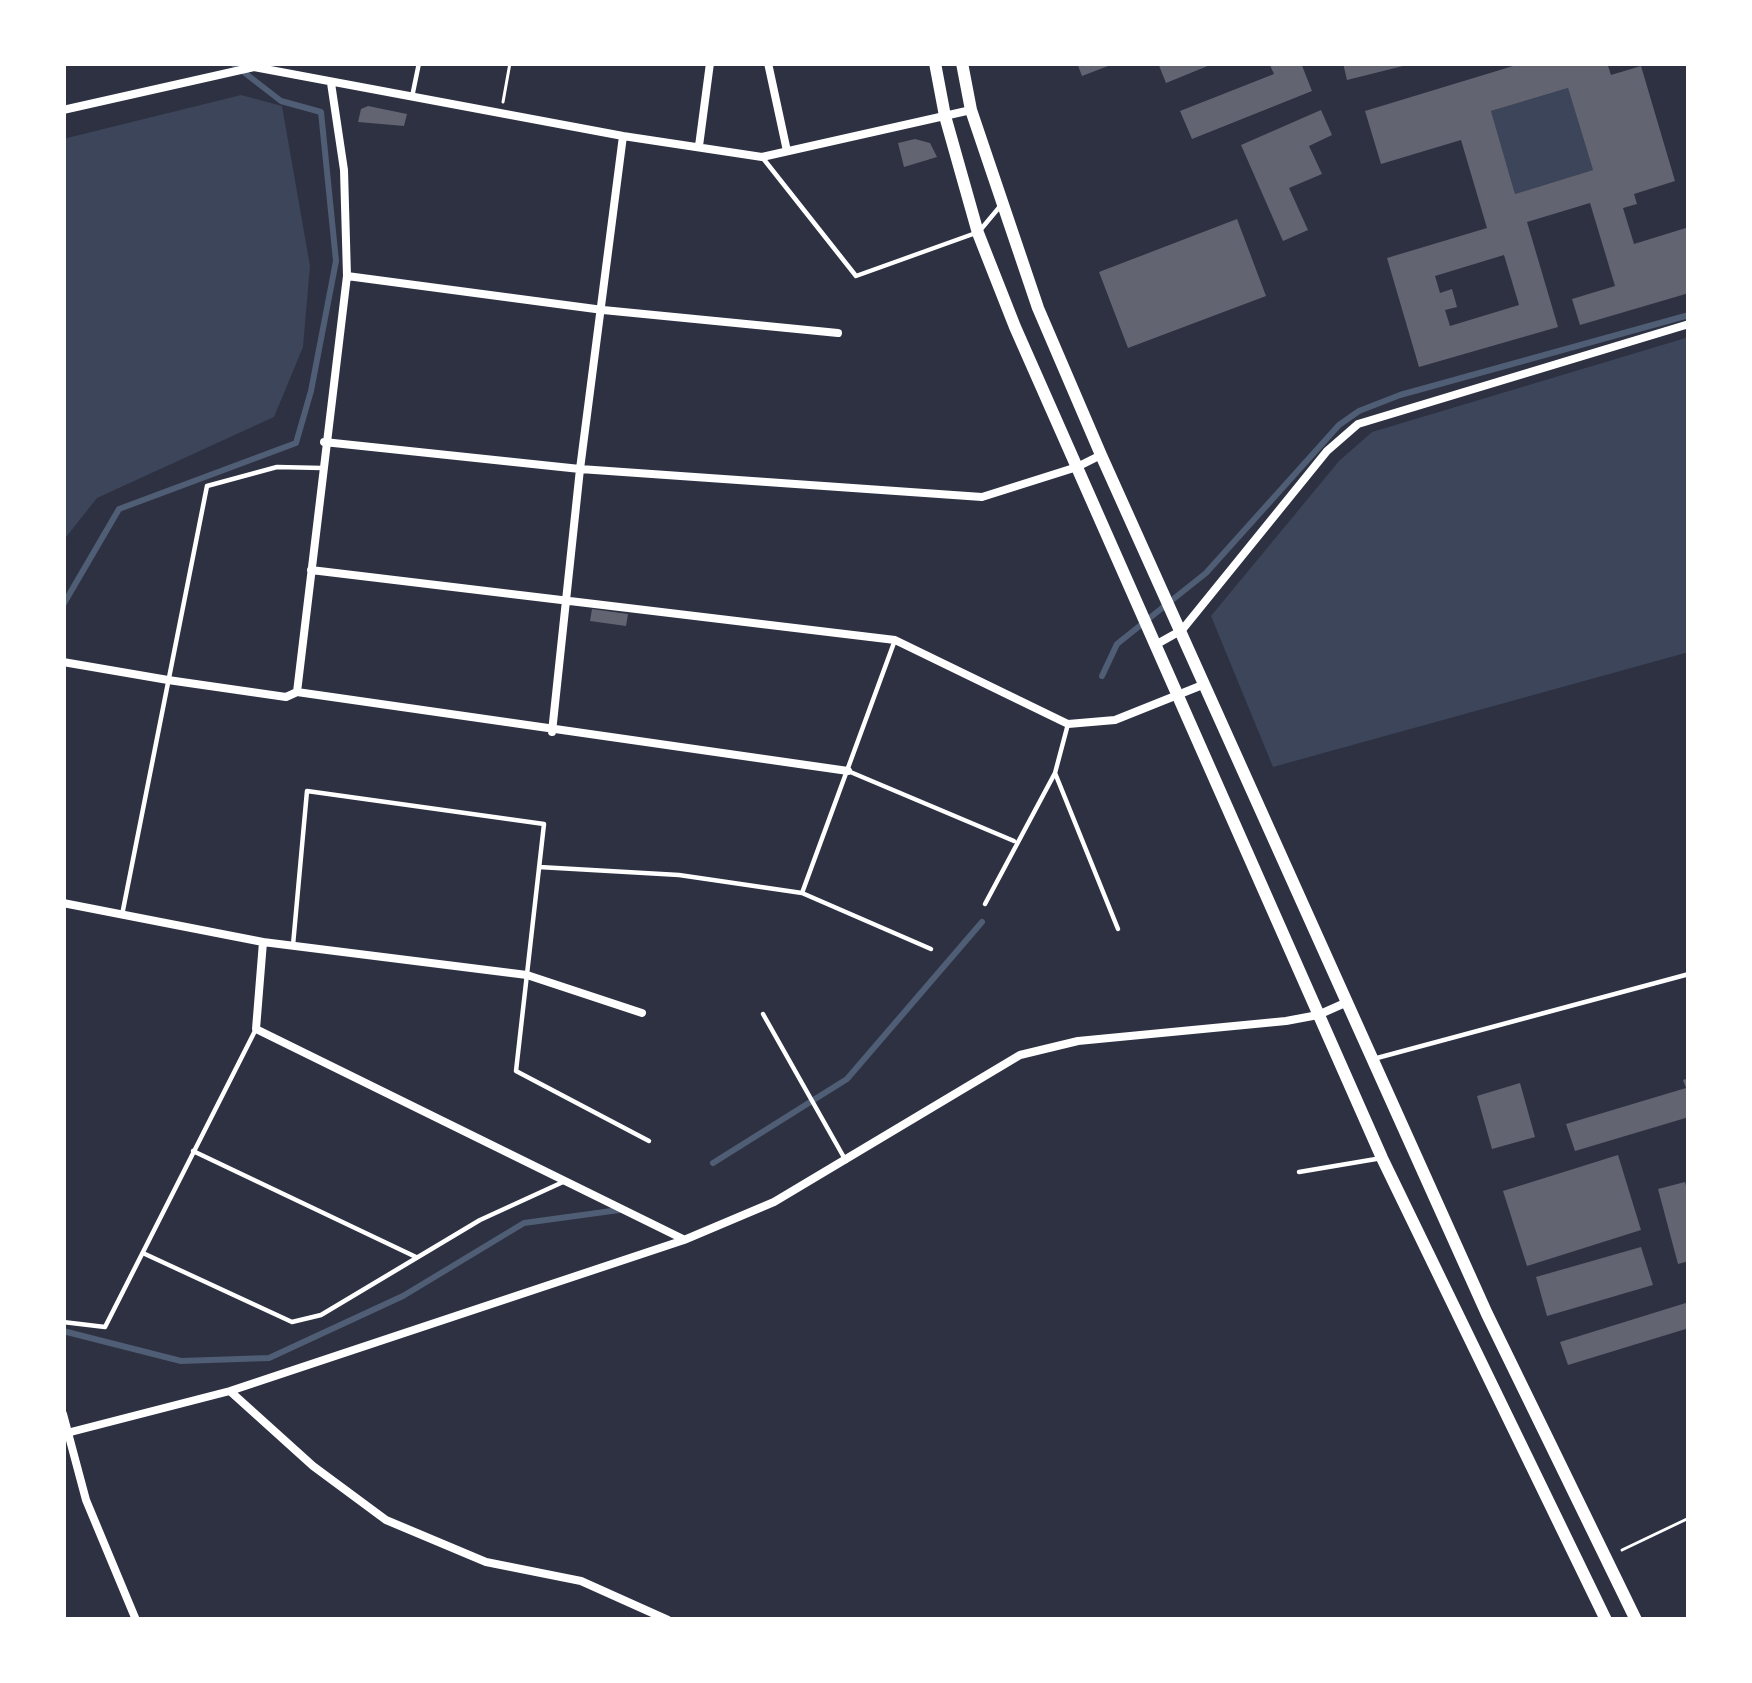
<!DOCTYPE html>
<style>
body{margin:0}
#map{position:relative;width:1752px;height:1683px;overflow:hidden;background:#2d3142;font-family:Lato,sans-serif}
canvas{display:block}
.frame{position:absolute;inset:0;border:66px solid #fff;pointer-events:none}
</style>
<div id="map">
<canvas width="1752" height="1683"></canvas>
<div class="frame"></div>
</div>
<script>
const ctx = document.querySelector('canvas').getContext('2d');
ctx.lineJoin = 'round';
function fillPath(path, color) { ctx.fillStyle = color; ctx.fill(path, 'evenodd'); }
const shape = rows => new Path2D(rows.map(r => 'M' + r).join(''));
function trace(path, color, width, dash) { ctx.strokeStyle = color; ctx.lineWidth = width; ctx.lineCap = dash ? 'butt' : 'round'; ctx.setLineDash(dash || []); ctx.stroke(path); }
const green = shape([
 [1568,88,1593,170,1515,194,1491,111],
 [241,95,282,106,310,266,303,347,274,417,97,498,63,541,63,139],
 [1689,337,1689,652,1273,767,1211,616,1339,461,1372,432]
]);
const stream = shape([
 [63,605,119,509,296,443,311,391,336,261,321,112,281,101,232,63],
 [1102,676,1117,644,1206,573,1339,425,1359,411,1400,395,1689,315],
 [713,1163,847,1079,982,922],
 [63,1331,181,1361,269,1358,403,1296,524,1223,619,1210]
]);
const building = shape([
 [1077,63,1116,63,1082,76],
 [1158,63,1215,63,1166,83],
 [1269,63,1301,63,1312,91,1192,139,1180,111,1274,74],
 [1343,63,1407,63,1407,65,1347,80],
 [1523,63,1607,63,1611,75,1641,66,1675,181,1634,194,1637,204,1623,208,1634,244,1689,227,1689,293,1580,325,1572,299,1615,286,1590,203,1527,222,1558,327,1419,367,1387,258,1487,228,1461,140,1381,164,1365,111],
 [1568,88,1593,170,1515,194,1491,111],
 [1504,255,1519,305,1450,326,1445,310,1457,307,1452,289,1440,293,1435,276],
 [368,106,407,114,404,126,358,122,361,109],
 [1321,110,1332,135,1309,146,1322,174,1289,188,1308,230,1283,241,1241,145],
 [915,139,930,143,937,157,904,167,898,143],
 [1237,219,1266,296,1128,348,1099,272],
 [592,609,628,614,626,626,590,621],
 [1689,1078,1689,1117,1575,1151,1566,1124,1686,1088,1683,1080],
 [1520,1083,1535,1137,1492,1149,1477,1096],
 [1618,1155,1641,1230,1527,1266,1503,1191],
 [1685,1182,1689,1197,1689,1261,1678,1264,1658,1189],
 [1641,1247,1653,1285,1547,1316,1536,1277],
 [1689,1302,1689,1328,1568,1365,1560,1342]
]);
const path = shape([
 [503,102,510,63],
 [1622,1550,1689,1518]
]);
const service = shape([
 [412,97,419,63],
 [762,157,856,276,973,234],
 [982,228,1002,204],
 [848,771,1014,841],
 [1055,773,1118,929],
 [539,867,679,875,802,893,931,949],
 [802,893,895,640],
 [985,904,1055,773,1068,724],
 [122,915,207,486,277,467,322,468],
 [293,945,307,791,544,824,516,1071,649,1141],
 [763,1014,846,1161],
 [1377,1058,1689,974],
 [193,1151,416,1257],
 [1299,1172,1376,1159],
 [145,1254,292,1322,321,1315,480,1220,563,1182],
 [63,1322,105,1327,256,1029]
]);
const minor = shape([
 [768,63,787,151],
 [63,110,254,67,623,136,762,157,971,110],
 [699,146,710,63],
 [347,276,603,310,838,333],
 [324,442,580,469,982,497,1077,467,1101,455],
 [311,570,895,640,1068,724,1115,720,1205,684],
 [1157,644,1182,630,1327,451,1358,424,1689,324],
 [63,662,168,680,286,697,297,692,848,771],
 [297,692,347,276,344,170,331,83],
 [552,732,580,469,623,136],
 [63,903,263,942,256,1029,683,1239],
 [263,942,527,975,642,1013],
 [231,1392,313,1466,386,1520,486,1562,581,1581,668,1620],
 [63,1414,86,1500,136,1620],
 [63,1434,230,1391,684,1240,774,1202,1020,1055,1078,1041,1286,1021,1318,1015,1345,1003]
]);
const primary = shape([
 [935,63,945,116,978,233,1015,327,1382,1158,1606,1620],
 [962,63,971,110,1038,308,1101,455,1487,1314,1636,1620]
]);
fillPath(green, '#3c4559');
trace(stream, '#4f5d75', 6);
fillPath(building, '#626471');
trace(path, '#fff', 3);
trace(service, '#fff', 4.5);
trace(minor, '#fff', 8);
trace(primary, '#fff', 12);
</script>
